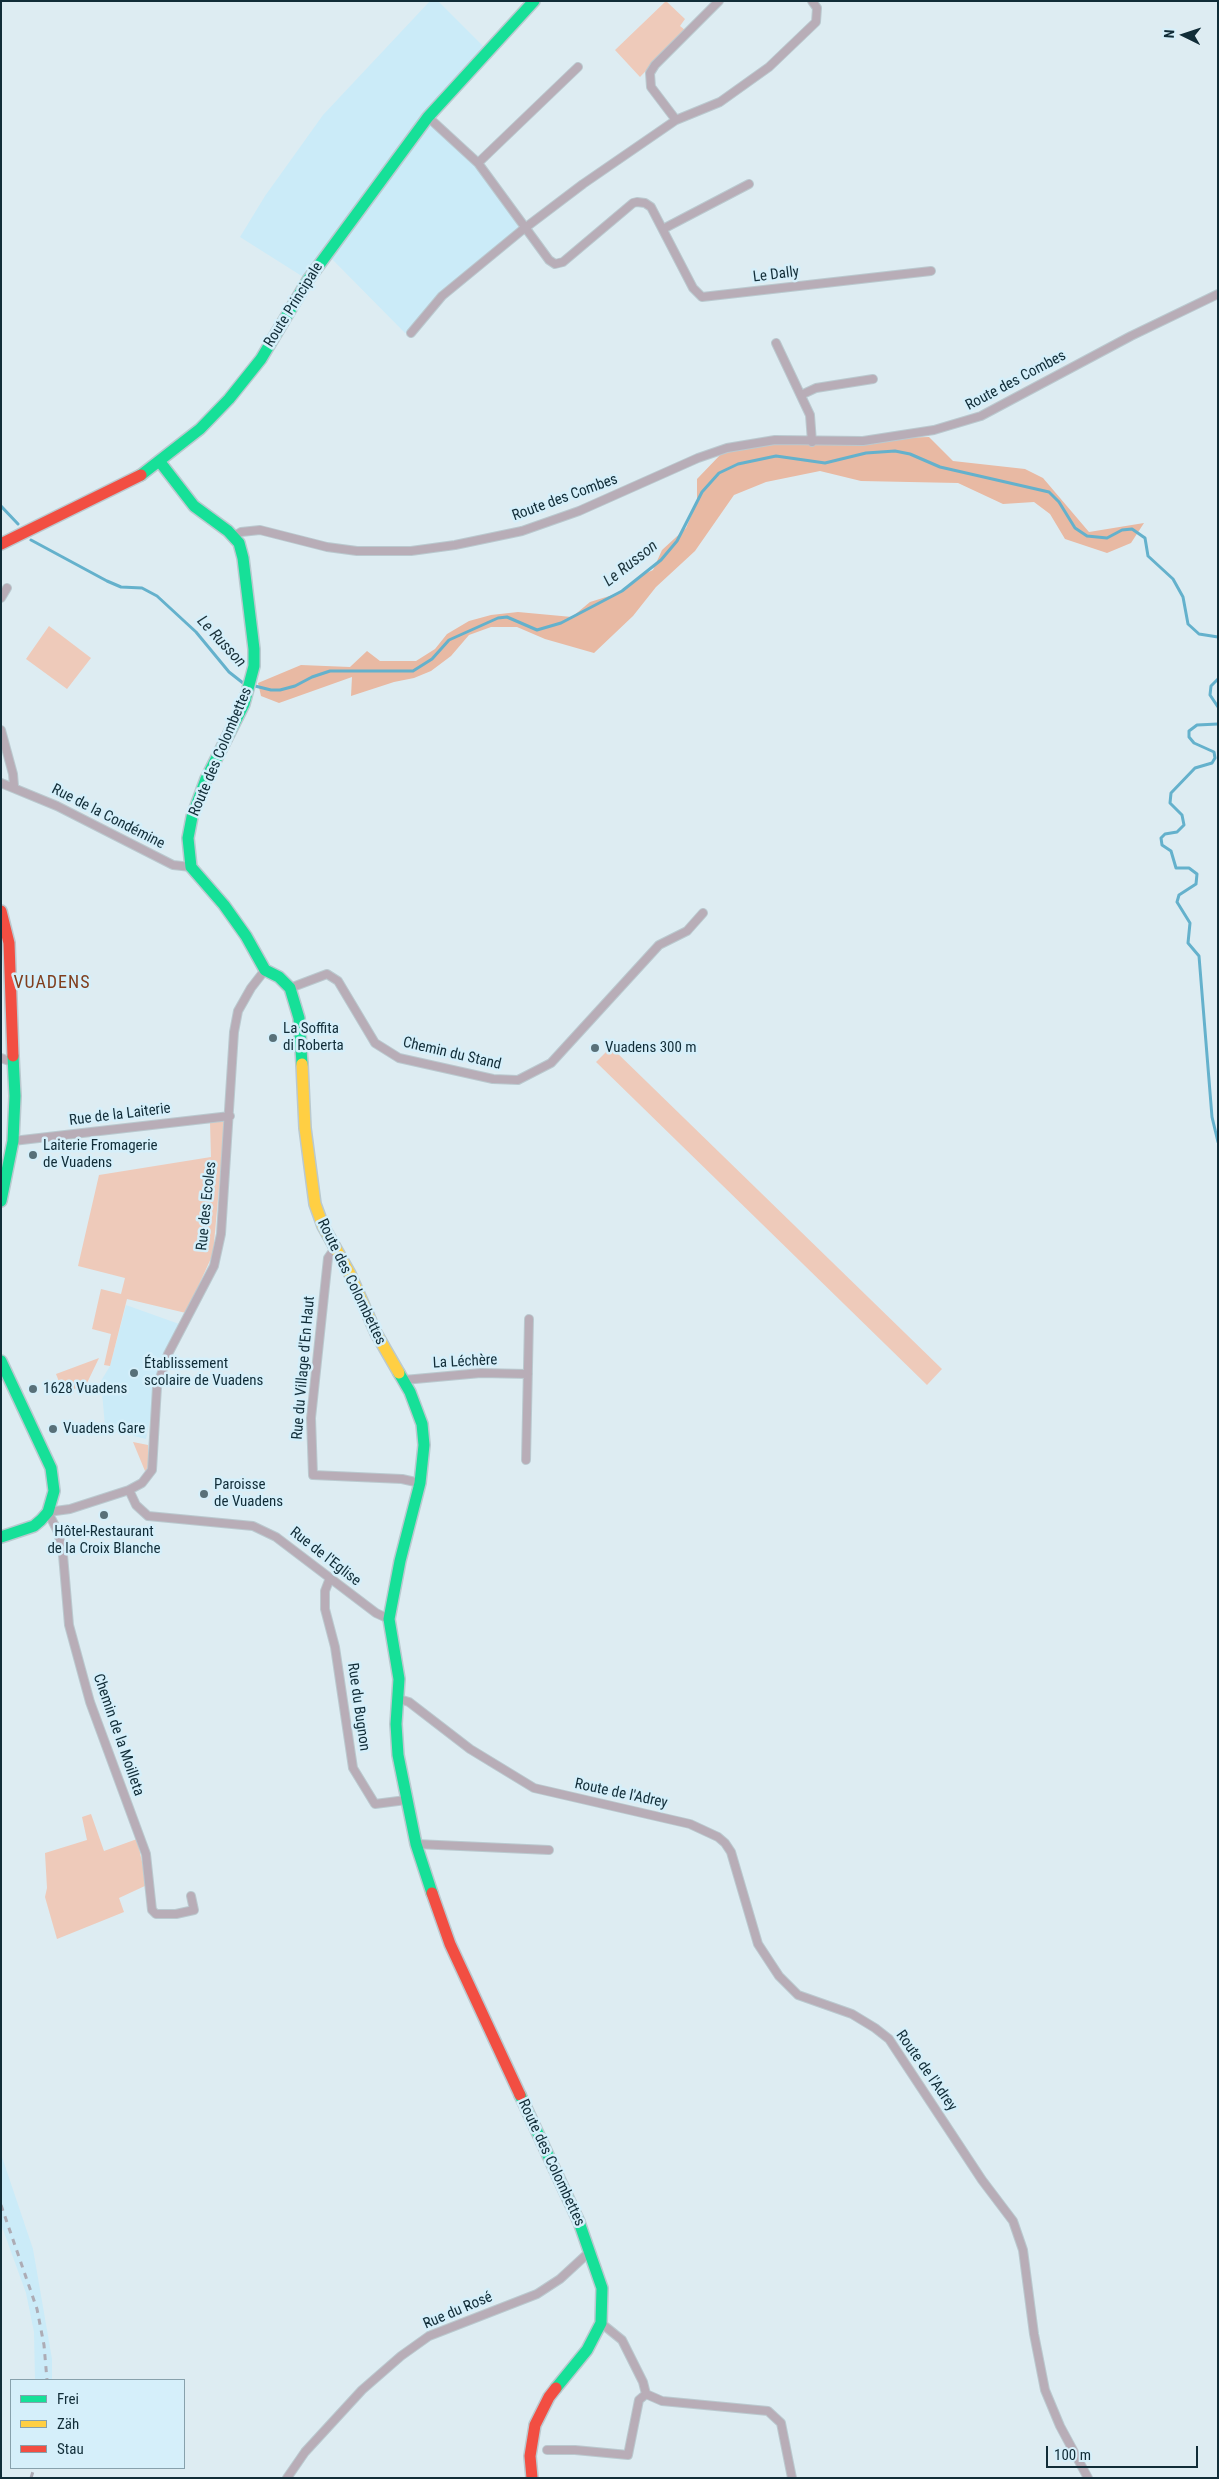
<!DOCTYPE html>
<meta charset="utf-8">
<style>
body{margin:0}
#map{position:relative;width:1219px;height:2479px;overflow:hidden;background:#ddecf2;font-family:"Roboto Condensed",sans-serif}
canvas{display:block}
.frame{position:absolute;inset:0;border:2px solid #112d38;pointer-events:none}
.legend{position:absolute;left:10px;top:2379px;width:175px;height:90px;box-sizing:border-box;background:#d5effa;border:1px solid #87a1ac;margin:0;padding:6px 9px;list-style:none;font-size:15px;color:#112d38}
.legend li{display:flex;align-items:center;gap:10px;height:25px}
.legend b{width:25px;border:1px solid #87a1ac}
.north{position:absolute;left:1159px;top:10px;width:50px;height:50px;-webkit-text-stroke:4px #d5effa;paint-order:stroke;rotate:274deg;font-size:14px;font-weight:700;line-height:20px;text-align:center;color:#112d38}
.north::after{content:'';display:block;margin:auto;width:18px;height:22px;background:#112d38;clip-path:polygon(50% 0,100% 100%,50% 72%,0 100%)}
.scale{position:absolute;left:1046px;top:2446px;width:152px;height:22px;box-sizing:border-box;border:2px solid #112d38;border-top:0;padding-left:6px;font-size:15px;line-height:18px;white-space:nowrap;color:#112d38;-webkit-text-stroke:4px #d5effa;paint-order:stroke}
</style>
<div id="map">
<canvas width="1219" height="2479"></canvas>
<div class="frame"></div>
<ul class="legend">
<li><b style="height:6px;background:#16e098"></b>Frei</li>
<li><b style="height:6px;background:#ffcf43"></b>Zäh</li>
<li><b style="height:6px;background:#f24e42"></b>Stau</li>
</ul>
<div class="north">N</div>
<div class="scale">100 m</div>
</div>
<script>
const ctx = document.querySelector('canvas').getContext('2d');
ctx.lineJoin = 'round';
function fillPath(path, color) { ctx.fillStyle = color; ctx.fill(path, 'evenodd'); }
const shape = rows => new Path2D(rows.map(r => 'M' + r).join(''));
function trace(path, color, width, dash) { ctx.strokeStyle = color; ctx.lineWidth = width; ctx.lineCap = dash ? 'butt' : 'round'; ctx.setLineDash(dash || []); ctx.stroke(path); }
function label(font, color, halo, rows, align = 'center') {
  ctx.font = font + ' "Roboto Condensed",sans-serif'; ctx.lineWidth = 5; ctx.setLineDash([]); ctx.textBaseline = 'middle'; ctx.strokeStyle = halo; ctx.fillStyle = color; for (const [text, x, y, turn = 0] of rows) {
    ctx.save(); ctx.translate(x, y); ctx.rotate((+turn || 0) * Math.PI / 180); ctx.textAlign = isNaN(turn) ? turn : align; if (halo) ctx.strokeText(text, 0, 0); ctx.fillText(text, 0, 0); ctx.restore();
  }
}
const built = shape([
 [430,1,438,1,488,51,428,117,478,163,526,228,442,296,411,333,405,333,327,254,308,280,240,237,265,196,323,115],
 [126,1305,182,1325,157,1387,146,1439,134,1436,132,1423,105,1426,101,1381,110,1366],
 [1,2154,33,2249,52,2359,52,2380,35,2380,34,2332,26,2293,1,2224]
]);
const green = shape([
 [666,1,685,19,680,26,685,30,640,77,615,50],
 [49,626,91,658,67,689,26,659],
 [611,1047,942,1369,927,1385,596,1062],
 [210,1122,225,1122,213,1254,186,1313,127,1299,110,1366,104,1365,111,1334,92,1329,101,1289,121,1294,125,1278,78,1266,99,1175,211,1157],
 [99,1358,87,1383,64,1394,56,1374],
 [133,1442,148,1445,148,1470,145,1471],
 [91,1814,104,1851,137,1839,147,1885,119,1898,124,1912,57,1939,45,1897,47,1888,45,1853,87,1840,82,1817]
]);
const forest = shape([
 [929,437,953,461,1025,469,1043,478,1089,532,1144,523,1131,543,1107,553,1065,539,1050,514,1034,502,1003,504,958,483,861,481,820,471,766,482,734,495,695,551,656,587,633,616,594,653,545,639,517,627,491,627,469,635,451,656,431,671,414,678,394,682,351,696,352,677,279,703,261,696,258,683,301,665,350,667,367,651,380,661,416,661,435,649,447,634,469,621,491,615,518,612,572,617,590,602,619,593,640,576,653,570,662,550,686,528,697,502,697,479,722,453,773,442]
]);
const stream = shape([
 [1,506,18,524],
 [31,540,107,581,121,587,142,588,157,596,196,632,229,672,243,683,271,690,280,690,295,686,312,677,330,671,413,671,432,659,449,640,498,618,507,617,537,630,561,623,622,591,661,560,677,541,702,492,719,473,738,464,776,456,825,463,866,453,895,451,910,454,940,467,1049,492,1059,502,1075,528,1087,536,1107,538,1122,530,1132,529,1145,538,1148,556,1173,579,1183,597,1188,624,1199,634,1218,637],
 [1218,679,1211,686,1210,695,1218,707],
 [1218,724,1197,725,1189,731,1189,737,1194,743,1214,752,1215,758,1212,763,1195,768,1171,793,1170,803,1182,815,1184,825,1177,832,1165,834,1161,838,1162,845,1171,851,1176,868,1189,868,1197,874,1196,884,1179,895,1177,902,1190,923,1188,943,1199,956,1212,1117,1218,1142]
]);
const street = shape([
 [428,117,478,163,549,260,555,264,563,262,633,203,637,202,645,203,651,207,693,288,702,297,931,271],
 [676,120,651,87,650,73,655,65,719,1],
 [478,163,578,67],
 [663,229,749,184],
 [411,333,442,296,521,231,583,184,676,120,720,102,769,67,816,22,817,8,812,1],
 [776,343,810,415,812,442],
 [801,395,816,388,873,379],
 [234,536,241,532,260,530,327,547,357,551,411,551,455,545,522,531,579,511,698,458,727,448,775,440,863,441,934,430,981,416,1131,336,1218,294],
 [1,598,7,588],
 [1,730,13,774,14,786],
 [1,783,57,806,173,865,191,867],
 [290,988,327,974,338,981,375,1043,399,1058,493,1079,518,1080,551,1063,659,945,687,931,703,913],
 [1,1058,15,1063],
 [13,1141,230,1116],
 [335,1248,328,1258,311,1418,313,1475,402,1479,420,1483],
 [404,1380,481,1373,528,1374],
 [526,1460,529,1319],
 [129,1490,142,1483,152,1470,157,1387,168,1354,214,1266,221,1234,234,1032,238,1011,251,988,265,970],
 [330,1578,325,1591,325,1609,335,1647,353,1768,375,1804,406,1800],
 [399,1699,409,1702,470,1749,534,1788,690,1824,718,1837,725,1843,731,1852,758,1944,779,1976,798,1995,852,2014,875,2028,889,2039,982,2180,1013,2221,1023,2250,1034,2334,1045,2390,1060,2426,1088,2478],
 [416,1844,549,1850],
 [191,1896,194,1910,176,1914,156,1914,152,1910,146,1854,90,1702,69,1625,63,1555,58,1532,48,1512,70,1509,129,1490,136,1505,148,1516,253,1526,276,1537,376,1613,389,1619],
 [601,2323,622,2340,643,2382,646,2394,662,2401,768,2411,781,2423,792,2478],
 [547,2450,575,2450,628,2455,639,2400,646,2394],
 [287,2478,305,2452,362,2390,401,2356,429,2336,537,2294,560,2279,585,2256,591,2253]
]);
const fast = shape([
 [160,462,194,506,228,531,239,543,243,558,254,649,254,666,244,704,206,779,192,817,188,838,191,867,224,905,246,936,265,970,279,977,290,988,299,1018,302,1064],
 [141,475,200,429,229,399,261,359,308,280,428,117,534,1],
 [1,1201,13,1141,15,1096,13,1056],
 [1,1361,51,1468,54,1491,48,1512,41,1520,34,1526,1,1537],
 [399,1373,410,1392,422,1424,424,1445,420,1483,400,1561,389,1619,399,1679,396,1724,398,1755,416,1844,432,1893],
 [520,2095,579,2222,602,2288,601,2323,587,2350,556,2388]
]);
const slow = shape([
 [302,1064,305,1128,315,1204,323,1226,350,1274,376,1333,399,1373]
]);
const jam = shape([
 [1,544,141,475],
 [1,911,9,943,13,1056],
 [432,1893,450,1944,520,2095],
 [532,2478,530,2456,535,2425,549,2397,556,2388]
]);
const rail = shape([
 [1,2205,37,2309,44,2345,47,2380],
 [31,2478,34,2468]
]);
const markers = [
 [273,1038,5,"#587079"],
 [595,1048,5,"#587079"],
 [33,1155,5,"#587079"],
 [134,1373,5,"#587079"],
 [33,1389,5,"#587079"],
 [53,1429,5,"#587079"],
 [204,1494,5,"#587079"],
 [104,1515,5,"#587079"]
];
const streetNames = [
 ["Le Dally",776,275,-7],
 ["Route Principale",294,305,-58],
 ["Route des Combes",1016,381,-28],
 ["Route des Combes",565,498,-20],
 ["Route des Colombettes",221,752,-67],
 ["Rue de la Condémine",108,817,27],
 ["Chemin du Stand",452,1054,13],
 ["Rue de la Laiterie",120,1115,-7],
 ["Rue des Ecoles",207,1206,-84],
 ["Route des Colombettes",351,1282,64],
 ["La Léchère",465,1362,-3],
 ["Rue du Village d'En Haut",304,1368,-85],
 ["Rue de l'Eglise",325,1557,38],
 ["Rue du Bugnon",358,1707,82],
 ["Chemin de la Moilleta",118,1735,71],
 ["Route de l'Adrey",621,1794,12],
 ["Route de l'Adrey",926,2071,55],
 ["Route des Colombettes",551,2163,65],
 ["Rue du Rosé",458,2311,-23]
];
const poiNames = [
 ["La Soffita",283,1029],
 ["di Roberta",283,1046],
 ["Vuadens 300 m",605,1048],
 ["Laiterie Fromagerie",43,1146],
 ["de Vuadens",43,1163],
 ["Établissement",144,1364],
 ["scolaire de Vuadens",144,1381],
 ["1628 Vuadens",43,1389],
 ["Vuadens Gare",63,1429],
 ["Paroisse",214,1485],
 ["de Vuadens",214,1502],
 ["Hôtel-Restaurant",104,1532,"center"],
 ["de la Croix Blanche",104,1549,"center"]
];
const waterNames = [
 ["Le Russon",631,564,-38],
 ["Le Russon",221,642,47]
];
const quarterNames = [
 ["VUADENS",52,983]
];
fillPath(built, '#cbebf8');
fillPath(green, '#eecaba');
fillPath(forest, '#e8b9a3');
trace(stream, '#64b1cc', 3);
trace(street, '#bac9cf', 10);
trace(fast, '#bac9cf', 14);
trace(slow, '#bac9cf', 14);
trace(jam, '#bac9cf', 14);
trace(street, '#b8adb7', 8);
trace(fast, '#16e098', 11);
trace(slow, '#ffcf43', 11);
trace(jam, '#f24e42', 11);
trace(rail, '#adacb5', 3, [6, 6]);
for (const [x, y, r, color] of markers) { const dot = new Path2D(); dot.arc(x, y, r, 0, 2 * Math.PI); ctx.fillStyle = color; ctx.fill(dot); trace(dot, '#d5effa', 2); }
label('15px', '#112d38', '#d5effa', streetNames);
label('15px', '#112d38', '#d5effa', poiNames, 'left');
label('italic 16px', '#1b323a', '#d5effa', waterNames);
ctx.letterSpacing = '1px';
label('18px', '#803f1f', '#d5effa', quarterNames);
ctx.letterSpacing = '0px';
</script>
